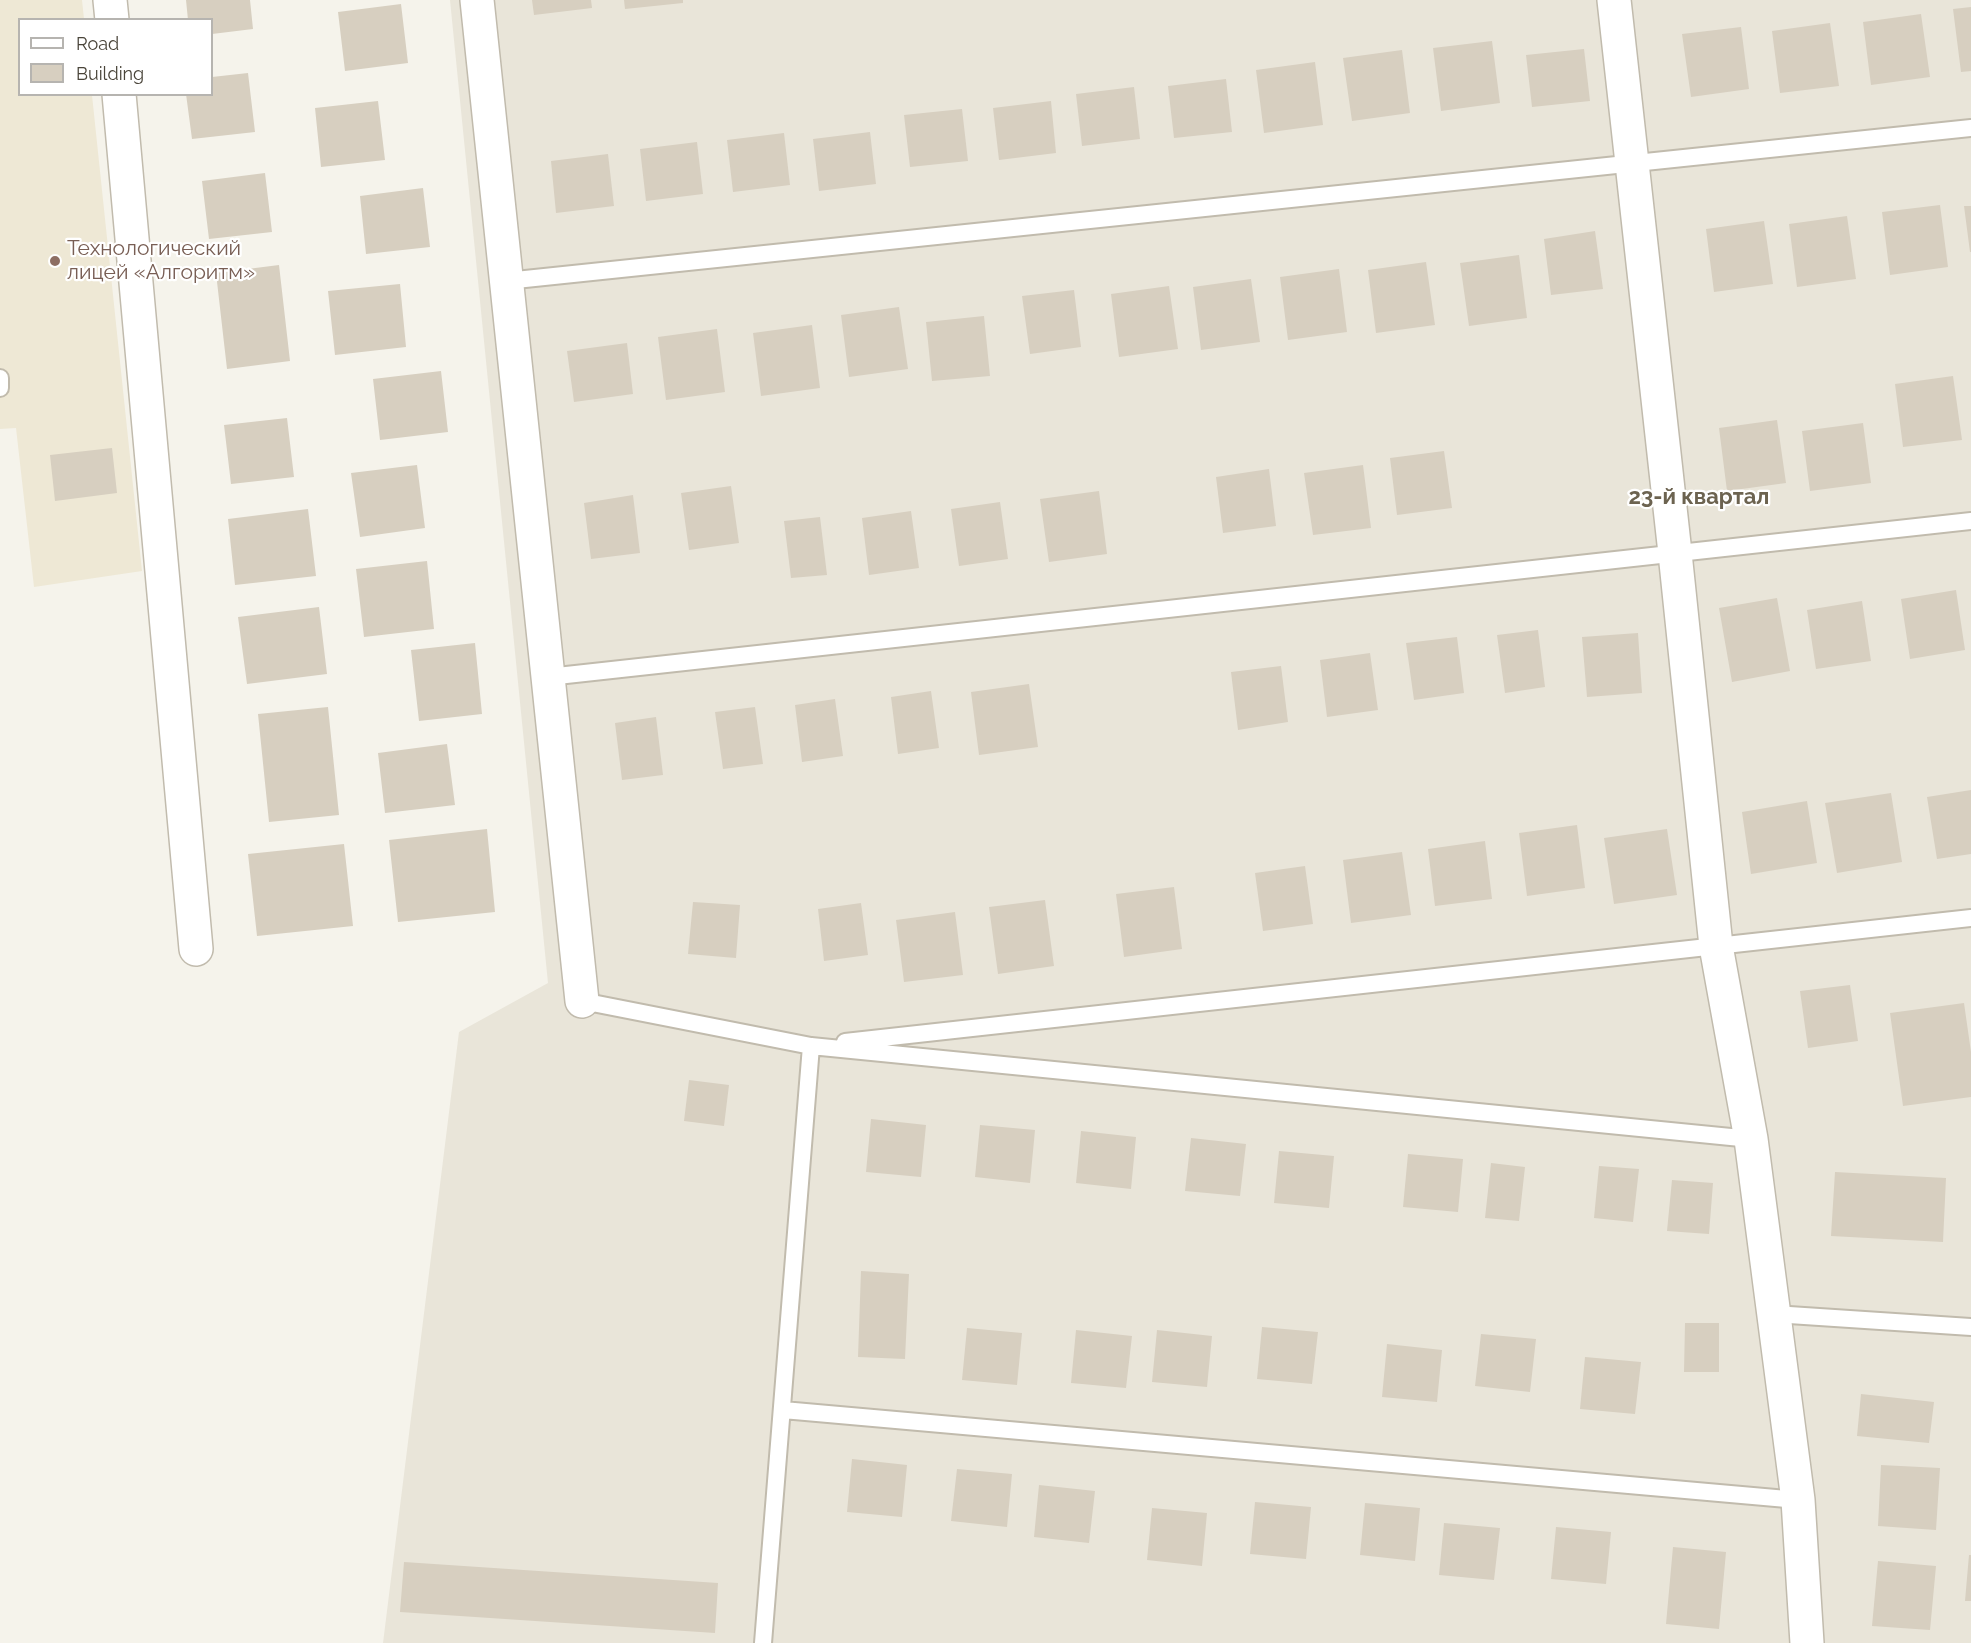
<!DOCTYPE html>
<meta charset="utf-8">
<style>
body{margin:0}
#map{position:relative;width:1971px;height:1643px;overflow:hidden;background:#f5f3eb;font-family:Raleway,sans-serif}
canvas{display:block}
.legend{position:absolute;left:18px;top:18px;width:195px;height:78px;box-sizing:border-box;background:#fff;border:2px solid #b6b4b0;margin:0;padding:8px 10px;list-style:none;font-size:18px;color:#494439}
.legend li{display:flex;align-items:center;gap:12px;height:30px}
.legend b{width:30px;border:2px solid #b6b4b0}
</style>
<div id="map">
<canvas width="1971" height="1643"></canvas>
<ul class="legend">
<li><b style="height:8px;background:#fff"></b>Road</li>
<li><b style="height:16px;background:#d7cfc0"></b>Building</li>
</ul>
</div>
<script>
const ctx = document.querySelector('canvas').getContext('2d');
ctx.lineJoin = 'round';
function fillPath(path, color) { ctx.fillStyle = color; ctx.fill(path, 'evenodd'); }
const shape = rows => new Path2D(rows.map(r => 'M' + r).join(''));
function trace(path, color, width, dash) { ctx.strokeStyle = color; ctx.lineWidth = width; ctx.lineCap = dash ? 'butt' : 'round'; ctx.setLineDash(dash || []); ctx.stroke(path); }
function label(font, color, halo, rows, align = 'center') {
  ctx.font = font + ' Raleway,sans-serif'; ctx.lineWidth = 4.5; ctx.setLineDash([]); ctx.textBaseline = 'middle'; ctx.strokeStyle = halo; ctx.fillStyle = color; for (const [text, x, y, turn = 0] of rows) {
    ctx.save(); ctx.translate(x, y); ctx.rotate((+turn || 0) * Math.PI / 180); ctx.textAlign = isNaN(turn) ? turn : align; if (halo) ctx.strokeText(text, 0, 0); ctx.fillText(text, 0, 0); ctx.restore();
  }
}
const residential = shape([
 [450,0,1971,0,1971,1643,383,1643,459,1032,548,983]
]);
const education = shape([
 [0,0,82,0,84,19,20,20,20,94,92,95,142,571,34,587,16,428,0,429]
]);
const building = shape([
 [186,0,250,0,253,29,212,34,212,20,188,20],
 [532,0,591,0,592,8,534,15],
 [624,0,683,0,683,3,625,9],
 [401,4,408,63,345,71,338,12],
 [1971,7,1971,71,1961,72,1953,9],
 [1921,14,1930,77,1871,85,1863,22],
 [1830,23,1839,86,1780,93,1772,31],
 [1741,27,1749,89,1691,97,1682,34],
 [1492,41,1500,103,1441,111,1433,48],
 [1584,49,1590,101,1532,107,1526,55],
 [1402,50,1410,113,1352,121,1343,58],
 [1315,62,1323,125,1264,133,1256,70],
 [248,73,255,132,192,139,186,94,212,94,212,77],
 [1226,79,1232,132,1174,138,1168,86],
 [1134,87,1140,139,1082,146,1076,94],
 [378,101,385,160,321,167,315,108],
 [1051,101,1056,153,999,160,993,108],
 [962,109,968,161,910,167,904,115],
 [870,132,876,184,819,191,813,139],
 [784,133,790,185,733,192,727,140],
 [697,142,703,194,646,201,640,149],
 [608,154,614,206,556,213,551,161],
 [265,173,272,232,209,239,202,181],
 [423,188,430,247,366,254,360,196],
 [1940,205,1948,267,1890,275,1882,212],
 [1964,206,1971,206,1971,252,1970,252],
 [1847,216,1856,279,1797,287,1789,224],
 [1764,221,1773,284,1714,292,1706,229],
 [1595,231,1603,289,1551,295,1544,239],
 [1519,255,1527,318,1469,326,1460,263],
 [1426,262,1435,325,1376,333,1368,270],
 [279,265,290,361,227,369,216,273],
 [1339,269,1347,332,1288,340,1280,277],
 [1251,279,1260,342,1201,350,1193,287],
 [400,284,406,347,335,355,328,291],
 [1169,286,1178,349,1119,357,1111,294],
 [1074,290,1081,347,1030,354,1022,296],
 [899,307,908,369,849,377,841,315],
 [984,316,990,376,932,381,926,322],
 [812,325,820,388,761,396,753,333],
 [717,329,725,392,666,400,658,337],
 [627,343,633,394,574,402,567,351],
 [441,371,448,432,380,440,373,379],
 [1953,376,1962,440,1903,447,1895,384],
 [287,418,294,477,231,484,224,425],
 [1777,420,1786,483,1727,491,1719,428],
 [1863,423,1871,483,1810,491,1802,431],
 [112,448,117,493,55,501,50,455],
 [1444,451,1452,508,1397,515,1390,458],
 [417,465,425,528,360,537,351,473],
 [1363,465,1371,528,1313,535,1304,473],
 [1269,469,1276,526,1223,533,1216,477],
 [731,486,739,543,689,550,681,493],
 [1099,491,1107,554,1049,562,1040,499],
 [633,495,640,553,591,559,584,503],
 [1000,502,1008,559,959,566,951,509],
 [308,509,316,576,235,585,228,519],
 [911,511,919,568,869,575,862,518],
 [820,517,827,575,791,578,784,521],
 [427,561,434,629,364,637,356,569],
 [1956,590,1965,650,1910,659,1901,599],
 [1777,598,1790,671,1732,682,1719,608],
 [1862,601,1871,661,1816,669,1807,610],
 [319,607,327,674,247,684,238,617],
 [1538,630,1545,687,1505,693,1497,635],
 [1638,633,1642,693,1587,697,1582,637],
 [1457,637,1464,693,1414,700,1406,643],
 [475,643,482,714,419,721,411,650],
 [1370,653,1378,710,1327,717,1320,660],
 [1281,666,1288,722,1238,730,1231,672],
 [1029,684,1038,747,979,755,971,692],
 [931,691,939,748,898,754,891,697],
 [835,699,843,756,802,762,795,705],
 [328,707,339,815,269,822,258,714],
 [755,707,763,764,723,769,715,712],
 [656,717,663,775,622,780,615,723],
 [447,744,455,805,385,813,378,753],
 [1971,790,1971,854,1937,859,1927,797],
 [1891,793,1902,862,1837,873,1825,803],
 [1807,801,1817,863,1751,874,1742,812],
 [1577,825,1585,888,1527,896,1519,833],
 [487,829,495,912,398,922,389,840],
 [1667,829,1677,895,1614,904,1604,838],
 [1485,841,1492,899,1435,906,1428,849],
 [344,844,353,926,257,936,248,854],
 [1402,852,1411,915,1351,923,1343,860],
 [1305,866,1313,924,1263,931,1255,873],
 [1174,887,1182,949,1124,957,1116,894],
 [1045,900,1054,966,998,974,989,907],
 [693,902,740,905,736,958,688,954],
 [861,903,868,955,824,961,818,909],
 [955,912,963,975,904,982,896,920],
 [1850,985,1858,1041,1808,1048,1800,991],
 [1964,1003,1971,1052,1971,1097,1903,1106,1890,1013],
 [689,1080,729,1085,724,1126,684,1121],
 [871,1119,926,1125,921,1177,866,1172],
 [980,1125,1035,1130,1030,1183,975,1177],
 [1081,1131,1136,1137,1131,1189,1076,1183],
 [1191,1138,1246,1144,1240,1196,1185,1191],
 [1279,1151,1334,1156,1329,1208,1274,1203],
 [1408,1154,1463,1159,1458,1212,1403,1207],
 [1491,1163,1525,1167,1519,1221,1485,1218],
 [1599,1166,1639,1169,1633,1222,1594,1218],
 [1835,1172,1946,1178,1943,1242,1831,1236],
 [1672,1180,1713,1183,1709,1234,1667,1231],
 [861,1271,909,1274,905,1359,858,1357],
 [1685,1323,1719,1323,1719,1372,1684,1372],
 [1262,1327,1318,1332,1312,1384,1257,1379],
 [967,1328,1022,1333,1017,1385,962,1380],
 [1076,1330,1132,1336,1126,1388,1071,1383],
 [1157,1330,1212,1336,1207,1387,1152,1382],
 [1481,1334,1536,1339,1530,1392,1475,1386],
 [1387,1344,1442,1350,1437,1402,1382,1397],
 [1585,1357,1641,1362,1635,1414,1580,1409],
 [1861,1394,1934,1402,1929,1443,1857,1436],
 [852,1459,907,1465,902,1517,847,1512],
 [1881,1465,1940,1468,1936,1530,1878,1526],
 [957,1469,1012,1474,1007,1527,951,1521],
 [1039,1485,1095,1491,1089,1543,1034,1537],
 [1255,1502,1311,1507,1306,1559,1250,1554],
 [1365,1503,1420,1508,1415,1561,1360,1555],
 [1152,1508,1207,1513,1202,1566,1147,1560],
 [1444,1523,1500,1528,1494,1580,1439,1575],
 [1556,1527,1611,1532,1606,1584,1551,1579],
 [1673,1547,1726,1552,1719,1629,1666,1624],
 [1969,1555,1971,1555,1971,1601,1965,1601],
 [1878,1561,1936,1566,1930,1630,1872,1626],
 [404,1562,718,1583,715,1633,400,1612]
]);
const lane = shape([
 [506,281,1971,128],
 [0,378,0,388],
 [548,677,1971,521],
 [582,1001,811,1046,1751,1139],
 [845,1042,1971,918],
 [1774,1314,1971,1327],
 [783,1410,1798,1500],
 [763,1643,811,1046]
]);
const street = shape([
 [110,0,112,20],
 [477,0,582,1001],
 [1614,0,1675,553,1716,946,1751,1139,1798,1500,1807,1643],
 [119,94,196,949]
]);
const markers = [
 [55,261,6,"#8d6e63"]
];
const educationNames = [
 ["Технологический",67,249],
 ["лицей «Алгоритм»",67,273]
];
const neighbourhoodNames = [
 ["23-й квартал",1699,497]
];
fillPath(residential, '#e9e5d9');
fillPath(education, '#eee8d5');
fillPath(building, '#d7cfc0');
trace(lane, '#c1bbad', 20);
trace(street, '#c1bbad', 36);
trace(lane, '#fff', 16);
trace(street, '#fff', 33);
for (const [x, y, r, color] of markers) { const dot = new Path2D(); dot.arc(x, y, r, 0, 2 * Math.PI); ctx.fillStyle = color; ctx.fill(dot); trace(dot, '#fff', 2); }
label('21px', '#785e54', '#fff', educationNames, 'left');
label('bold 22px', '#6c6350', '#fff', neighbourhoodNames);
</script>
